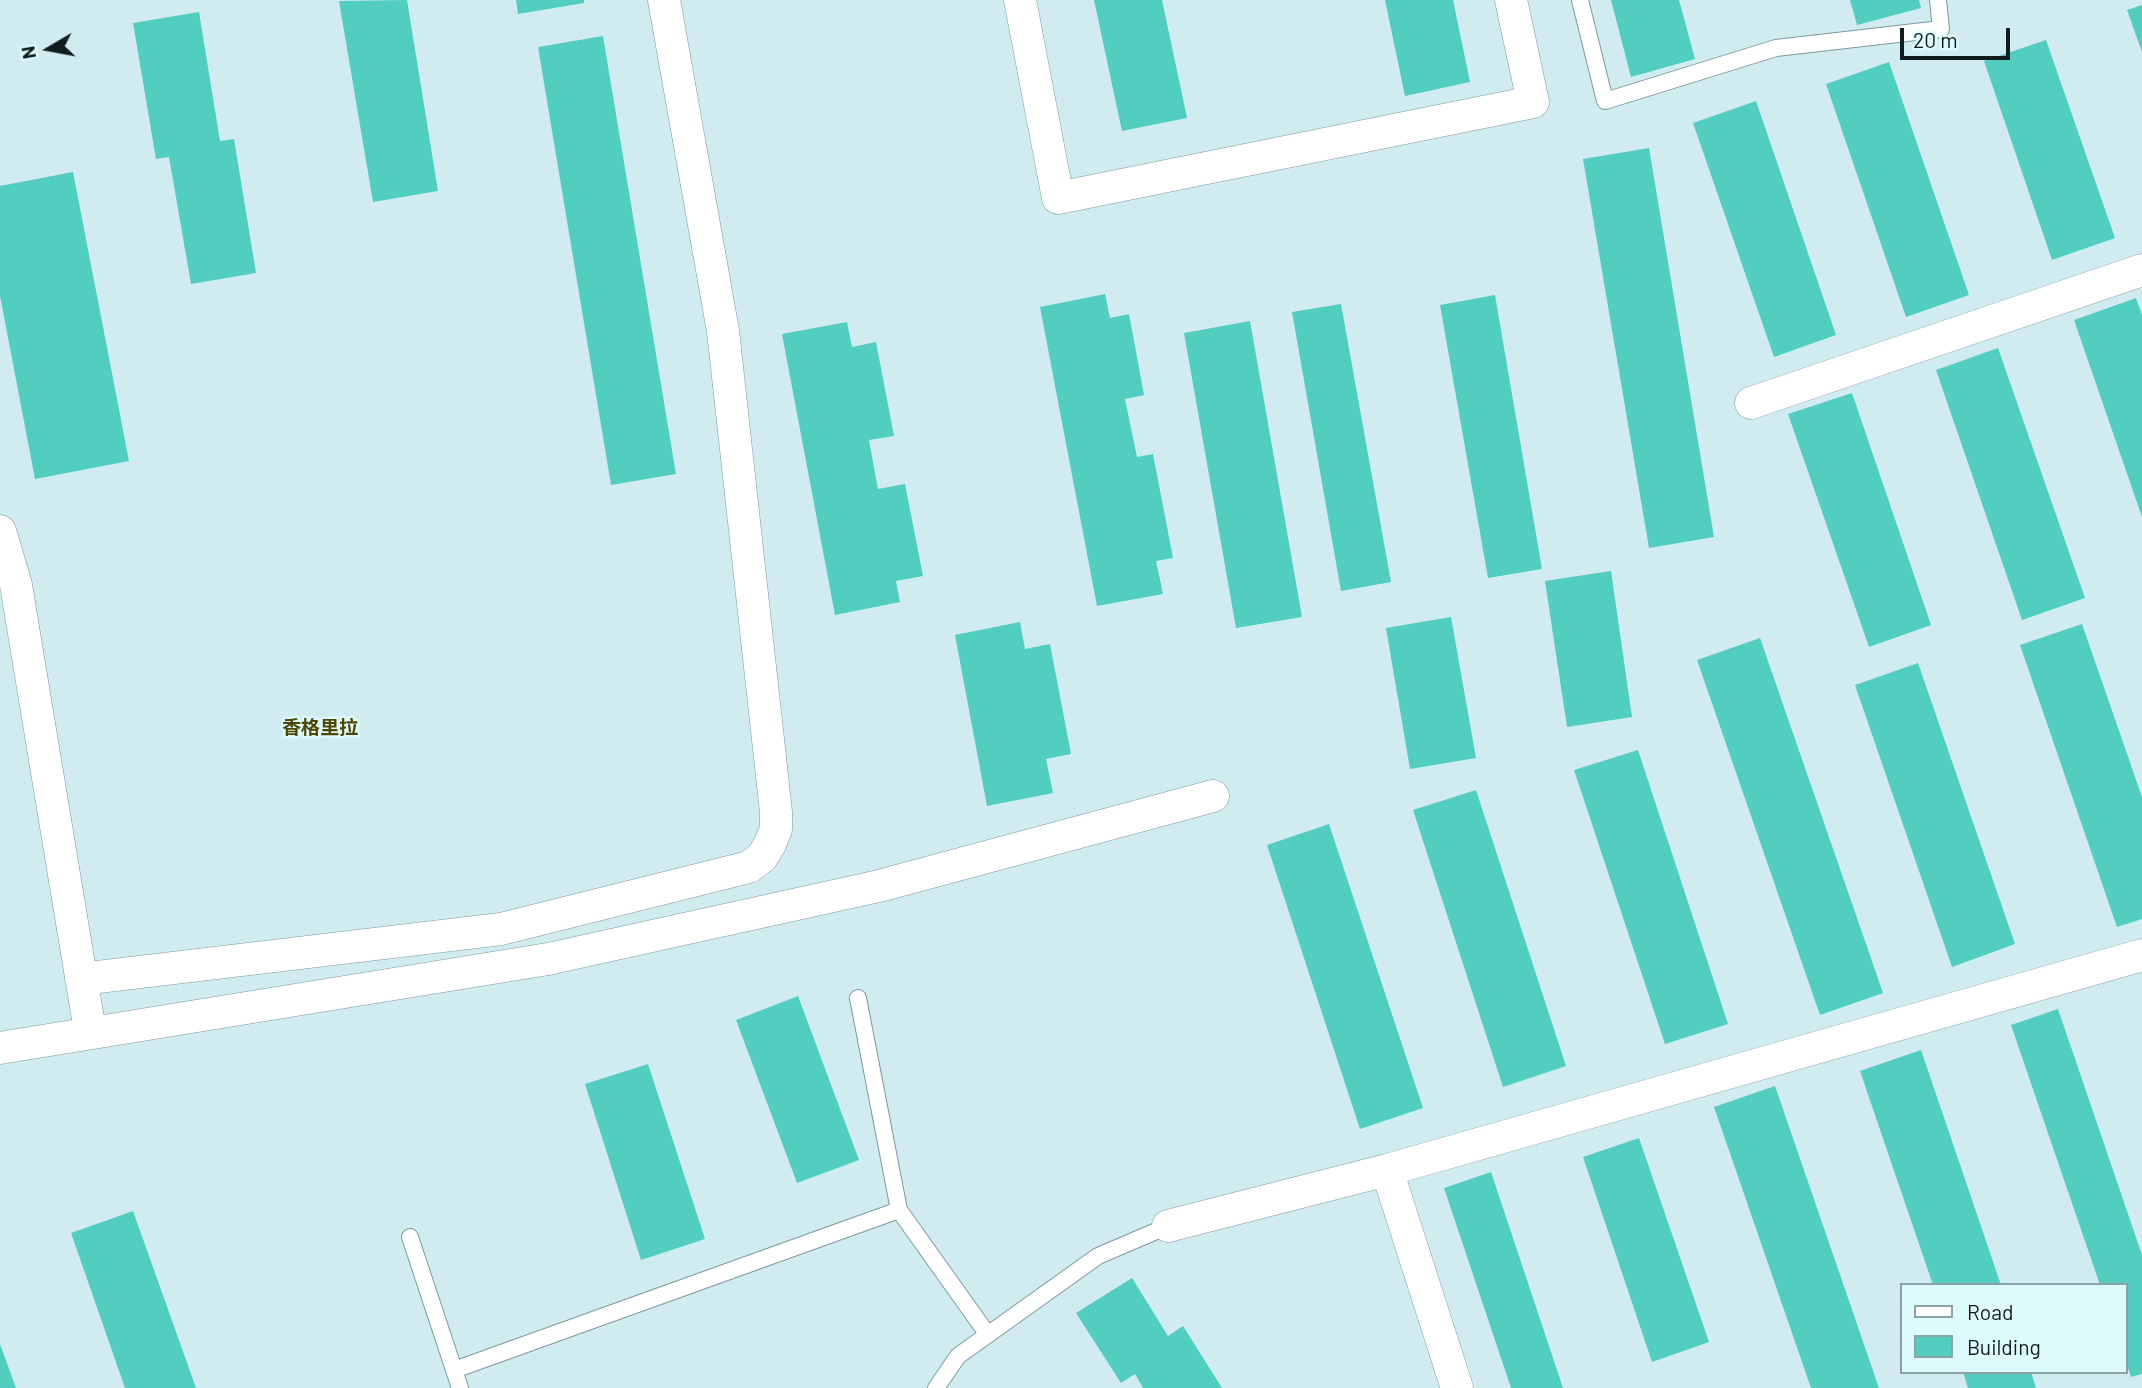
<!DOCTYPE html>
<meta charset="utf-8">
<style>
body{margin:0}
#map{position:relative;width:2142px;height:1388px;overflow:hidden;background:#d0ecf0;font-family:Barlow,sans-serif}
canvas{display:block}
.legend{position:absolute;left:1900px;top:1283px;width:228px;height:91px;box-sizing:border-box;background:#ddfafd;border:2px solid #8ba1a3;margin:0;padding:9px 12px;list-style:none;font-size:21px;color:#111c1d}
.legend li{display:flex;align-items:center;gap:14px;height:35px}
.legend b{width:35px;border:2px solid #8ba1a3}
.north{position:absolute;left:14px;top:14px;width:70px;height:70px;-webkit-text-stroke:5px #ddfafd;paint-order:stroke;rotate:260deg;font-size:19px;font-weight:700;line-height:28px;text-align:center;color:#111c1d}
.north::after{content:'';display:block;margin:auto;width:24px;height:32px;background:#111c1d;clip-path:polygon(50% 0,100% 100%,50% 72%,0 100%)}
.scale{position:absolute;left:1900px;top:28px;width:110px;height:32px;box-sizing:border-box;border:4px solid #111c1d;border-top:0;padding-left:9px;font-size:21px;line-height:24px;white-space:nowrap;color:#111c1d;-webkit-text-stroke:5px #ddfafd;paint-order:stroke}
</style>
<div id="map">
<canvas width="2142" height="1388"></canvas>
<ul class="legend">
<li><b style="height:9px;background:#fff"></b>Road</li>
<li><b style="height:19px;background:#51cec0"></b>Building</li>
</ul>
<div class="north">N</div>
<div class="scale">20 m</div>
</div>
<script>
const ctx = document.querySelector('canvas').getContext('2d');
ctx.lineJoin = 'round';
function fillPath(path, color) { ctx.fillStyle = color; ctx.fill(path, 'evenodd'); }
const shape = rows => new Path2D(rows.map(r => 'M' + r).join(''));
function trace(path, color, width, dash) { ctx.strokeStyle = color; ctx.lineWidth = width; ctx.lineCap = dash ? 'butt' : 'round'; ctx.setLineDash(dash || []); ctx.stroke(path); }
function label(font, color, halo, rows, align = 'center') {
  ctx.font = font + ' Barlow,"Noto Sans SC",sans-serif'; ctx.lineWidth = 5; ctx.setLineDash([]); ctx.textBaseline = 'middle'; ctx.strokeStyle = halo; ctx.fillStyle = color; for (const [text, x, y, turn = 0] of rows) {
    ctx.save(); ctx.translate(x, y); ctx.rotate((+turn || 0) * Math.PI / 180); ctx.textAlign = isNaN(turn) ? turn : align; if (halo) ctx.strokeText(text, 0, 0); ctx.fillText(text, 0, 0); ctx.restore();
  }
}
const building = shape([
 [407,0,438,191,373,202,339,1],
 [516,0,584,0,584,3,518,14],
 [1094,0,1162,0,1187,118,1122,131],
 [1385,0,1453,0,1470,82,1405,96],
 [1611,0,1679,0,1695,59,1631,77],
 [1850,0,1919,0,1921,8,1857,25],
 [2142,5,2142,52,2127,10],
 [199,12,220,141,234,139,256,273,191,284,169,157,156,159,133,23],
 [603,36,676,474,611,485,538,47],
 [2046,40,2115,238,2052,260,1984,61],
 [1889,62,1969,295,1906,317,1826,84],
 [1756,101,1836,335,1774,357,1693,123],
 [1649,148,1714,537,1649,548,1583,159],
 [73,172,129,461,35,479,0,296,0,186],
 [1105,294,1110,318,1129,314,1144,395,1125,399,1137,457,1153,454,1173,558,1156,561,1163,594,1097,606,1040,307],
 [1495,295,1542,569,1488,578,1440,305],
 [2136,298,2142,315,2142,517,2074,320],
 [1341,304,1391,582,1341,591,1292,312],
 [1250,321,1302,617,1236,628,1184,333],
 [847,322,852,347,876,342,894,436,869,440,878,489,905,484,923,576,896,581,900,602,835,615,782,334],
 [1998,348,2085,598,2022,620,1936,370],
 [1852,393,1931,625,1869,647,1788,414],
 [1611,571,1632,717,1567,727,1545,581],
 [1451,617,1476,758,1410,769,1386,628],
 [1020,622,1025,649,1050,644,1071,754,1046,759,1053,793,987,806,955,635],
 [2082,624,2142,797,2142,919,2117,927,2020,645],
 [1760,638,1883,993,1820,1015,1697,660],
 [1918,663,2015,944,1952,967,1855,685],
 [1638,750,1728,1024,1665,1044,1574,770],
 [1476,790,1566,1066,1503,1087,1413,810],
 [1329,824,1423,1108,1360,1129,1267,845],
 [798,996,859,1160,797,1183,736,1020],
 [2058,1009,2142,1255,2142,1374,2131,1377,2126,1362,2126,1285,2100,1285,2011,1025],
 [1921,1050,2001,1285,1933,1285,1860,1071],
 [648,1064,705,1239,641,1260,585,1084],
 [1775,1086,1879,1388,1811,1388,1714,1107],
 [1639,1138,1709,1342,1652,1362,1583,1157],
 [1491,1172,1563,1388,1511,1388,1444,1188],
 [133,1211,196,1388,125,1388,71,1233],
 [1132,1278,1168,1336,1183,1326,1222,1388,1143,1388,1135,1374,1121,1383,1076,1313],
 [0,1344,16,1388,0,1388],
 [1963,1372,2031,1372,2036,1388,1968,1388]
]);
const lane = shape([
 [1580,0,1605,101,1776,48,1941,29,1938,0],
 [858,998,899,1210,988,1335],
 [410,1237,460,1388],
 [454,1370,899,1210],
 [936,1388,958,1356,1098,1256,1168,1226]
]);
const street = shape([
 [1020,0,1058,198,1533,102,1511,0],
 [1751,403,2142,270],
 [0,531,16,585,90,1031],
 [81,979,501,929,749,867,762,857,770,844,776,829,776,812,723,331,664,0],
 [0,1048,548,959,879,886,1213,796],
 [1387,1170,1457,1388],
 [1168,1226,1387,1170,2142,955]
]);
const neighbourhoodNames = [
 ["香格里拉",320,728]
];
fillPath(building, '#51cec0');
trace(lane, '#7e999c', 18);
trace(street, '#7e999c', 33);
trace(lane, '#fff', 16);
trace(street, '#fff', 32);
label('bold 19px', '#4d4604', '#ddfafd', neighbourhoodNames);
</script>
